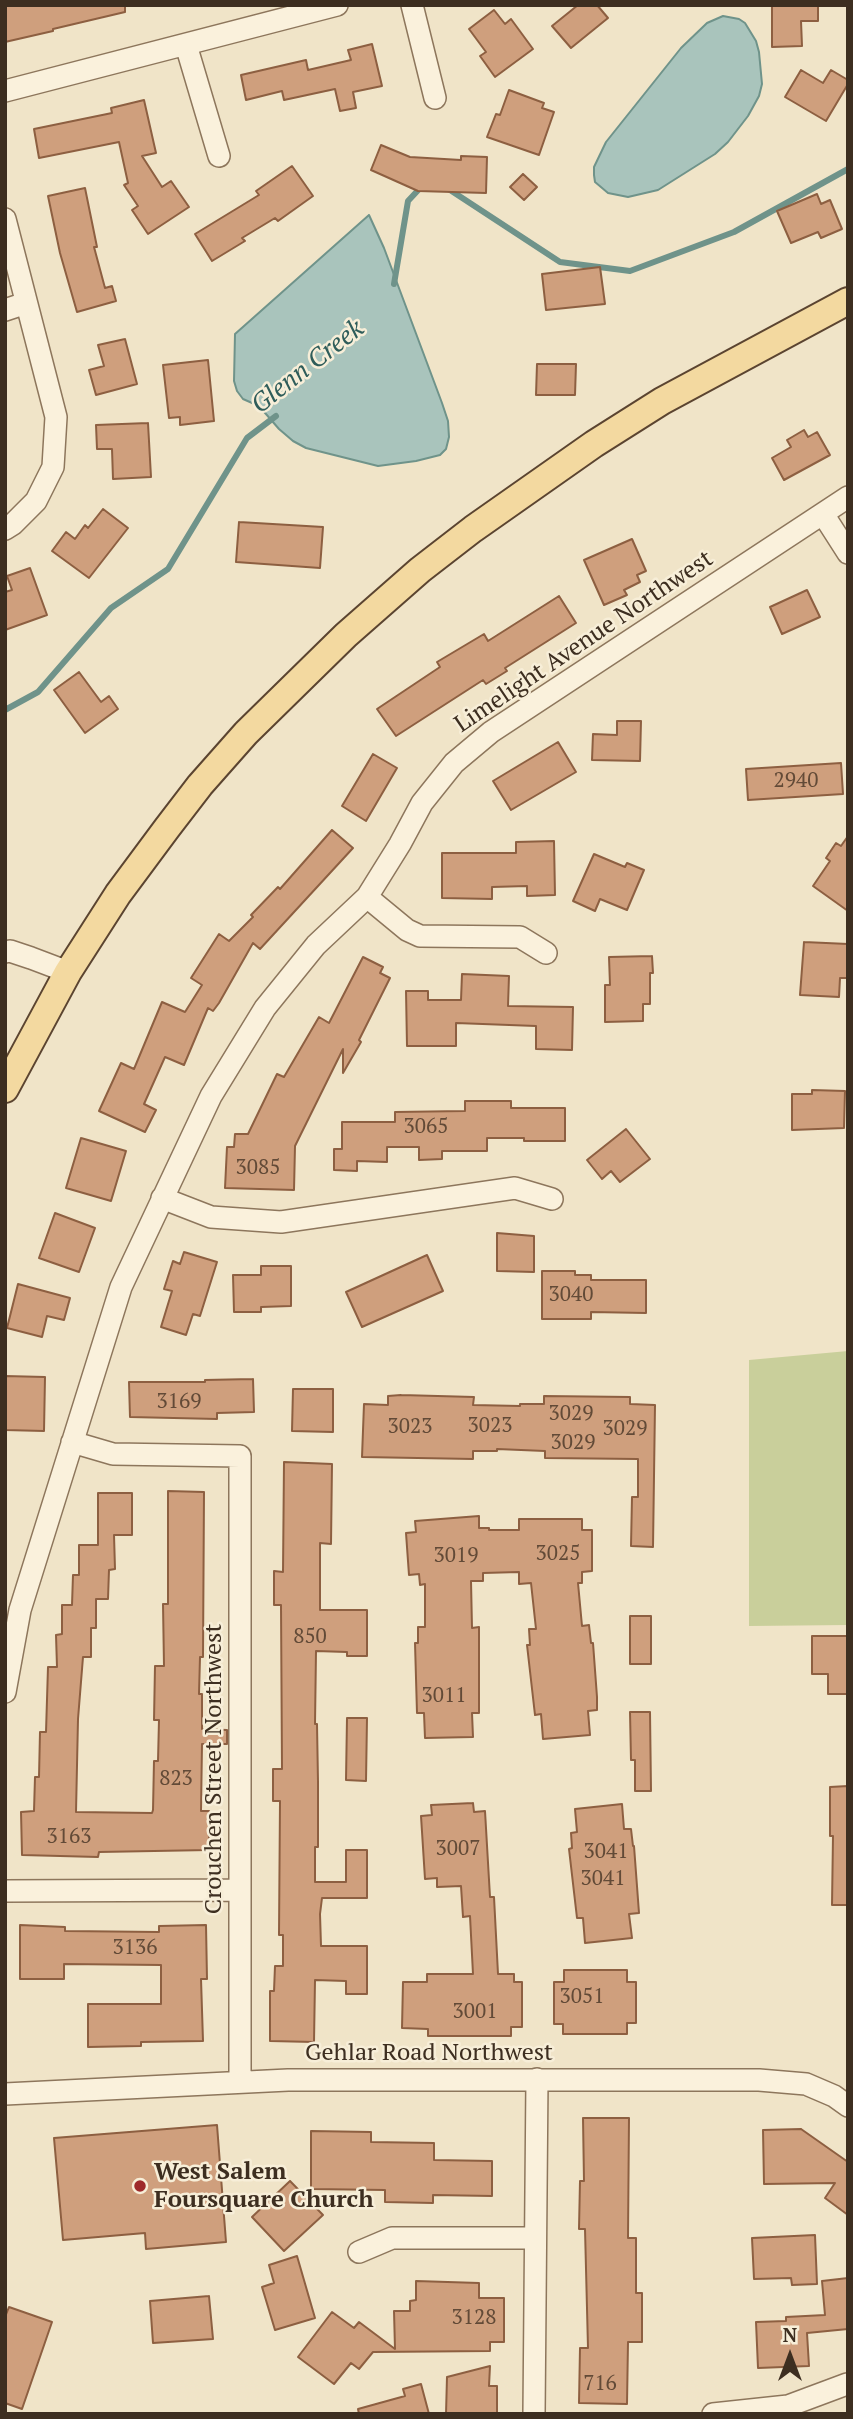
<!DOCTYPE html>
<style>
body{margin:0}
#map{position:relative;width:853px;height:2419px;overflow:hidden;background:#f0e4c8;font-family:"PT Serif",serif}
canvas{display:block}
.frame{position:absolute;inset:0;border:7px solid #3d2e20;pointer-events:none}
.north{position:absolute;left:755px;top:2321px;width:70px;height:70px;-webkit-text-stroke:5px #f7eed8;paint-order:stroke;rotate:0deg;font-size:19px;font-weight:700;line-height:28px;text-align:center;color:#3d2e20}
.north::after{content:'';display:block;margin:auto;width:24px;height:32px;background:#3d2e20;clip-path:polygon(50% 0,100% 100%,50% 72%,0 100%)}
</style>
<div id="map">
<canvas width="853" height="2419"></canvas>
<div class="frame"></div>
<div class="north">N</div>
</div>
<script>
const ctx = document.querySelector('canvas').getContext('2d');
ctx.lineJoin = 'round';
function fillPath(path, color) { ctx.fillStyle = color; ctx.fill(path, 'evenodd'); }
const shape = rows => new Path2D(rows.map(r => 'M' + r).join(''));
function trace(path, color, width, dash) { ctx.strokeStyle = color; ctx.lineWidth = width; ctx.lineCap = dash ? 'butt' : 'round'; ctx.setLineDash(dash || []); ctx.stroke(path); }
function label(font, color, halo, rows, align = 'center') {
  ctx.font = font + ' "PT Serif",serif'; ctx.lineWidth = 5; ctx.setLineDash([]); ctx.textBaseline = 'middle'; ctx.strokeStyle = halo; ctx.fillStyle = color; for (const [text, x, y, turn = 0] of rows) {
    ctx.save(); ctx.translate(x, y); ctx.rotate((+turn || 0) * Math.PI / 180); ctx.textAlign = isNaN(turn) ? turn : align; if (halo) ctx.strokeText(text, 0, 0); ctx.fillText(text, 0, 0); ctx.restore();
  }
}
const green = shape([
 [848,1351,848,1625,749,1626,749,1360]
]);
const water = shape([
 [723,16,739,19,745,23,756,41,759,52,762,84,759,96,748,116,728,142,715,154,658,190,628,197,608,193,595,182,594,175,594,167,606,142,681,48,707,23,723,16],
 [369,215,384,248,442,403,448,421,449,437,446,449,440,455,416,461,378,466,306,448,293,441,279,429,259,406,243,399,237,391,234,381,235,334,369,215]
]);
const stream = shape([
 [447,188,560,262,630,271,734,232,848,169],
 [394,284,408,201,422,186],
 [5,710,38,692,111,608,168,569,247,438,276,416]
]);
const building = shape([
 [5,5,125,5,125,12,53,29,53,31,5,42,5,5],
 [578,5,597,5,608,18,571,48,552,26,578,5],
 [772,5,818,5,818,21,801,21,802,46,772,47,772,5],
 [494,10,505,24,511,19,533,49,495,77,480,56,486,52,469,29,494,10],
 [372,44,382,86,353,92,356,108,340,111,335,89,284,100,282,91,246,100,241,75,306,60,308,70,351,60,348,50,372,44],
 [801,70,823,83,831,70,848,80,848,84,826,121,785,97,801,70],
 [509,90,544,103,542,108,554,112,539,155,487,137,496,114,500,115,509,90],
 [144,100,156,153,142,156,162,187,171,181,189,207,148,234,132,210,138,206,124,185,128,183,119,142,39,158,34,129,112,113,111,108,144,100],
 [381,145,410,157,461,160,461,156,487,157,486,193,418,191,371,170,381,145],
 [292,166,313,196,278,221,275,218,242,238,245,241,212,261,195,234,259,195,256,191,292,166],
 [523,174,537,187,524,200,510,187,523,174],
 [85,188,97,247,94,247,105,288,112,286,116,301,77,312,60,253,48,196,85,188],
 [817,194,821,204,830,200,842,229,821,238,818,232,791,243,777,211,817,194],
 [600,267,605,304,546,310,542,274,600,267],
 [125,339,137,384,96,395,89,370,104,366,98,345,125,339],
 [208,360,214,421,180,425,180,417,169,418,163,365,208,360],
 [537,364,576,364,575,395,536,395,537,364],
 [148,423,151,477,113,479,112,449,97,449,96,425,148,423],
 [804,430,808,437,817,432,830,455,784,480,772,458,791,447,787,440,804,430],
 [103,509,128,528,89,578,52,551,66,532,75,539,85,525,88,528,103,509],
 [239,522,323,527,320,568,236,562,239,522],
 [632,539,646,571,637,575,640,582,624,590,627,595,604,605,584,560,632,539],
 [30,568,47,615,5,630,5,592,12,590,7,576,30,568],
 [807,590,820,617,782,634,770,607,807,590],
 [559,596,576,623,505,668,507,671,486,684,483,680,396,736,377,709,440,667,437,662,484,634,488,641,559,596],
 [79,672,101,702,109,696,118,709,85,733,54,690,79,672],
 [617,721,641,721,640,761,592,760,593,734,617,735,617,721],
 [558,742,576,772,511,810,493,781,558,742],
 [373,754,397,768,366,821,342,806,373,754],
 [841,763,843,794,748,800,746,769,841,763],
 [332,830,353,848,260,949,253,943,219,1003,213,1011,208,1008,184,1065,165,1057,144,1104,156,1110,145,1132,99,1111,121,1063,134,1069,162,1002,185,1012,202,985,191,978,219,934,229,941,253,917,251,915,278,887,280,889,332,830],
 [848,836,848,911,813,886,830,861,826,858,836,843,841,846,848,836],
 [554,841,555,895,527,896,527,886,492,887,492,899,442,898,442,853,516,853,516,842,554,841],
 [594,854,625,867,627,863,644,870,627,910,600,899,595,911,573,901,594,854],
 [804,942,848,944,848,978,840,978,839,997,800,995,804,942],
 [652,956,653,973,650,973,650,1004,643,1004,643,1021,605,1022,605,985,610,985,609,957,652,956],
 [363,957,383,967,380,973,390,978,359,1040,361,1042,343,1073,343,1049,295,1146,294,1190,225,1188,227,1147,234,1147,235,1134,248,1134,277,1074,284,1077,319,1017,329,1023,363,957],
 [462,974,509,976,508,1006,573,1007,572,1050,536,1049,536,1026,456,1023,456,1046,407,1046,406,991,428,991,428,1000,461,1000,462,974],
 [812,1090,845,1091,844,1128,792,1130,792,1094,812,1094,812,1090],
 [465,1101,511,1101,511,1108,565,1108,565,1141,524,1141,524,1138,487,1138,487,1151,442,1151,442,1159,419,1160,419,1147,387,1147,387,1162,357,1161,357,1171,334,1170,334,1149,342,1149,342,1122,395,1122,395,1112,465,1111,465,1101],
 [626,1129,650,1159,620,1182,611,1171,602,1179,587,1160,626,1129],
 [81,1138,126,1151,111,1201,66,1188,81,1138],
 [55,1213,95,1228,79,1272,39,1258,55,1213],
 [497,1233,534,1236,534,1272,497,1271,497,1233],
 [184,1252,217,1262,200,1316,193,1314,186,1335,161,1327,172,1291,164,1289,173,1261,180,1264,184,1252],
 [427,1255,443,1291,362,1327,346,1292,427,1255],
 [261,1266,291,1266,291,1306,261,1307,261,1312,234,1312,233,1275,261,1275,261,1266],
 [542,1271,575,1271,575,1275,591,1275,591,1280,646,1280,646,1313,591,1312,591,1319,542,1319,542,1271],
 [18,1284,70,1298,64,1320,47,1316,42,1337,7,1328,18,1284],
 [5,1376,45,1377,44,1431,5,1430,5,1376],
 [253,1379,254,1412,217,1413,217,1419,130,1417,129,1382,205,1382,205,1380,253,1379],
 [293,1389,333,1389,333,1432,292,1431,293,1389],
 [401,1395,474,1397,473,1405,520,1406,520,1404,544,1404,544,1396,630,1397,630,1404,655,1405,653,1547,631,1546,632,1497,638,1497,638,1459,545,1458,545,1451,497,1449,497,1451,473,1451,473,1459,362,1457,364,1404,388,1405,388,1396,401,1395],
 [284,1462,332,1464,331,1544,320,1543,320,1610,367,1610,367,1656,347,1656,347,1652,316,1651,315,1724,317,1724,318,1782,318,1847,315,1847,315,1882,346,1882,346,1850,367,1850,367,1898,322,1898,320,1914,321,1946,367,1946,367,1994,346,1994,346,1981,315,1980,314,2042,270,2041,270,1991,274,1991,275,1966,283,1966,283,1935,279,1935,280,1801,273,1801,273,1769,282,1769,281,1605,274,1605,274,1571,283,1572,284,1462],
 [168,1491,204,1492,203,1657,200,1657,199,1694,202,1694,202,1729,227,1730,227,1744,202,1744,201,1811,209,1811,209,1850,99,1852,98,1857,22,1855,21,1812,34,1811,35,1777,39,1777,40,1732,46,1732,48,1667,57,1667,56,1635,62,1634,62,1605,72,1605,73,1575,79,1575,79,1545,98,1545,98,1493,132,1493,132,1535,114,1535,115,1569,109,1570,108,1599,96,1599,96,1628,91,1628,91,1657,83,1657,78,1719,76,1812,152,1813,153,1810,154,1761,158,1761,159,1720,154,1720,155,1666,164,1666,163,1604,168,1604,168,1491],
 [479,1516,479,1528,489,1528,489,1530,519,1530,519,1519,582,1519,582,1530,592,1530,592,1571,582,1572,582,1583,578,1583,582,1626,589,1625,591,1643,593,1643,597,1697,597,1710,588,1711,590,1735,543,1739,541,1714,535,1715,527,1645,530,1645,529,1629,536,1629,531,1583,519,1584,519,1572,483,1573,483,1581,471,1581,472,1628,479,1627,479,1713,472,1713,473,1737,425,1738,424,1713,417,1713,415,1643,418,1643,418,1627,425,1627,425,1584,420,1585,419,1574,409,1575,406,1533,416,1532,415,1521,479,1516],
 [630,1616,651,1616,651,1664,630,1664,630,1616],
 [812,1636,848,1636,848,1694,828,1694,828,1674,812,1674,812,1636],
 [630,1712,650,1712,651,1791,635,1791,635,1760,631,1760,630,1712],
 [347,1718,367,1718,366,1781,346,1780,347,1718],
 [848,1786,848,1905,832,1905,833,1836,830,1836,830,1787,848,1786],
 [473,1803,474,1812,485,1811,490,1897,494,1897,498,1974,514,1974,514,1982,522,1982,522,2027,511,2027,511,2036,428,2036,428,2029,402,2028,403,1982,427,1982,427,1974,473,1974,470,1916,463,1917,461,1886,437,1887,437,1878,425,1879,421,1816,432,1815,431,1805,473,1803],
 [622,1804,624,1829,631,1829,633,1846,634,1846,639,1913,629,1914,632,1938,585,1943,583,1918,577,1918,569,1849,572,1848,571,1833,577,1832,575,1809,622,1804],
 [20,1925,65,1927,65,1931,159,1932,159,1926,206,1925,207,1979,201,1979,203,2041,141,2042,141,2046,88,2047,88,2004,161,2004,161,1965,64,1964,64,1979,20,1979,20,1925],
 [564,1970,627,1970,627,1982,636,1982,636,2023,627,2023,627,2034,563,2034,563,2024,554,2024,554,1982,564,1982,564,1970],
 [583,2118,629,2118,628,2238,636,2238,636,2293,642,2293,642,2342,628,2342,627,2404,579,2403,580,2348,588,2348,585,2229,579,2229,580,2181,584,2181,583,2118],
 [217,2125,226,2242,146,2249,145,2233,63,2240,54,2138,217,2125],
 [801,2129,848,2162,848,2215,825,2198,835,2183,764,2184,763,2130,801,2129],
 [311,2131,371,2132,371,2142,434,2143,434,2160,492,2161,492,2196,433,2195,433,2203,385,2202,385,2190,311,2189,311,2131],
 [290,2181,323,2215,284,2251,252,2217,290,2181],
 [815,2235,817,2284,792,2285,791,2278,754,2279,752,2238,815,2235],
 [297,2256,315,2318,275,2330,262,2287,274,2283,269,2265,297,2256],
 [848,2278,848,2329,807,2333,809,2366,758,2368,756,2322,786,2321,786,2317,825,2315,822,2281,848,2278],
 [416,2281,479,2283,479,2298,504,2298,504,2342,490,2342,490,2351,373,2352,359,2369,351,2363,334,2384,298,2357,332,2312,354,2328,359,2322,395,2349,394,2311,410,2311,410,2301,416,2300,416,2281],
 [209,2296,213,2339,153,2343,150,2301,209,2296],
 [9,2307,52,2322,22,2409,5,2403,5,2317,9,2307],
 [490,2366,489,2386,497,2386,497,2414,446,2414,447,2377,490,2366],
 [421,2384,429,2414,359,2414,358,2409,405,2396,403,2389,421,2384]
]);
const minor = shape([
 [412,5,435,98],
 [186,45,219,156],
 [5,91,337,5],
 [5,219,56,417,53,467,36,501,13,524,5,529],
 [5,310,26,303],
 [823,514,848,553],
 [367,897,407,930,420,936,520,937,546,953],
 [5,952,10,951,31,958,68,972],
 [162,1198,211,1217,281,1222,515,1188,552,1199],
 [72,1442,113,1454,240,1456,240,2081],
 [5,1692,20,1610,121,1287,211,1096,265,1008,316,945,367,897,400,844,422,803,454,763,491,732,848,497],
 [5,1891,240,1890],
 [5,2094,288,2080,759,2080,806,2084,834,2096,848,2106],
 [359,2252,392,2238,535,2238],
 [534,2414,537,2079],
 [713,2414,788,2406,847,2384]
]);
const major = shape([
 [5,1089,68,972,118,894,167,828,200,785,246,733,346,635,420,570,473,529,594,444,662,401,848,301]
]);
const markers = [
 [140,2186,7,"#9e2a2b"]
];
const numberNames = [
 ["2940",796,781],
 ["3065",426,1127],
 ["3085",258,1168],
 ["3040",571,1295],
 ["3169",179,1402],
 ["3029",571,1414],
 ["3023",490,1426],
 ["3023",410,1427],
 ["3029",625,1429],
 ["3029",573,1443],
 ["3025",558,1554],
 ["3019",456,1556],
 ["850",310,1637],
 ["3011",444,1696],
 ["823",176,1779],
 ["3163",69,1837],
 ["3007",458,1849],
 ["3041",606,1852],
 ["3041",603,1879],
 ["3136",135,1948],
 ["3051",582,1997],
 ["3001",475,2012],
 ["3128",474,2318],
 ["716",600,2384]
];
const streetNames = [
 ["Limelight Avenue Northwest",584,642,-34],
 ["Crouchen Street Northwest",214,1769,-90],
 ["Gehlar Road Northwest",429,2053]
];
const poiNames = [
 ["West Salem",154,2172],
 ["Foursquare Church",154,2200]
];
const waterNames = [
 ["Glenn Creek",308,367,-38]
];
fillPath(green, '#c9cf9b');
fillPath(water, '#a9c4bc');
trace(water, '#6f938a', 2);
trace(stream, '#6f938a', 6);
fillPath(building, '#cf9f7d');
trace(building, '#8d5f41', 2);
trace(minor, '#8d765c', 24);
trace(major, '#5b4430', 30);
trace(minor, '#faf1dc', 21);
trace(major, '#f3d9a0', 26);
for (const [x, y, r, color] of markers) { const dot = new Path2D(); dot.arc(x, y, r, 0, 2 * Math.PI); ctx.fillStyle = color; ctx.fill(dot); trace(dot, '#f7eed8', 2.5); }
label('21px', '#624a37', null, numberNames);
label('24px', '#3d2e20', '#f7eed8', streetNames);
label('bold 24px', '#3d2e20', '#f7eed8', poiNames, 'left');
label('italic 26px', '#2f5d5a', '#f7eed8', waterNames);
</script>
